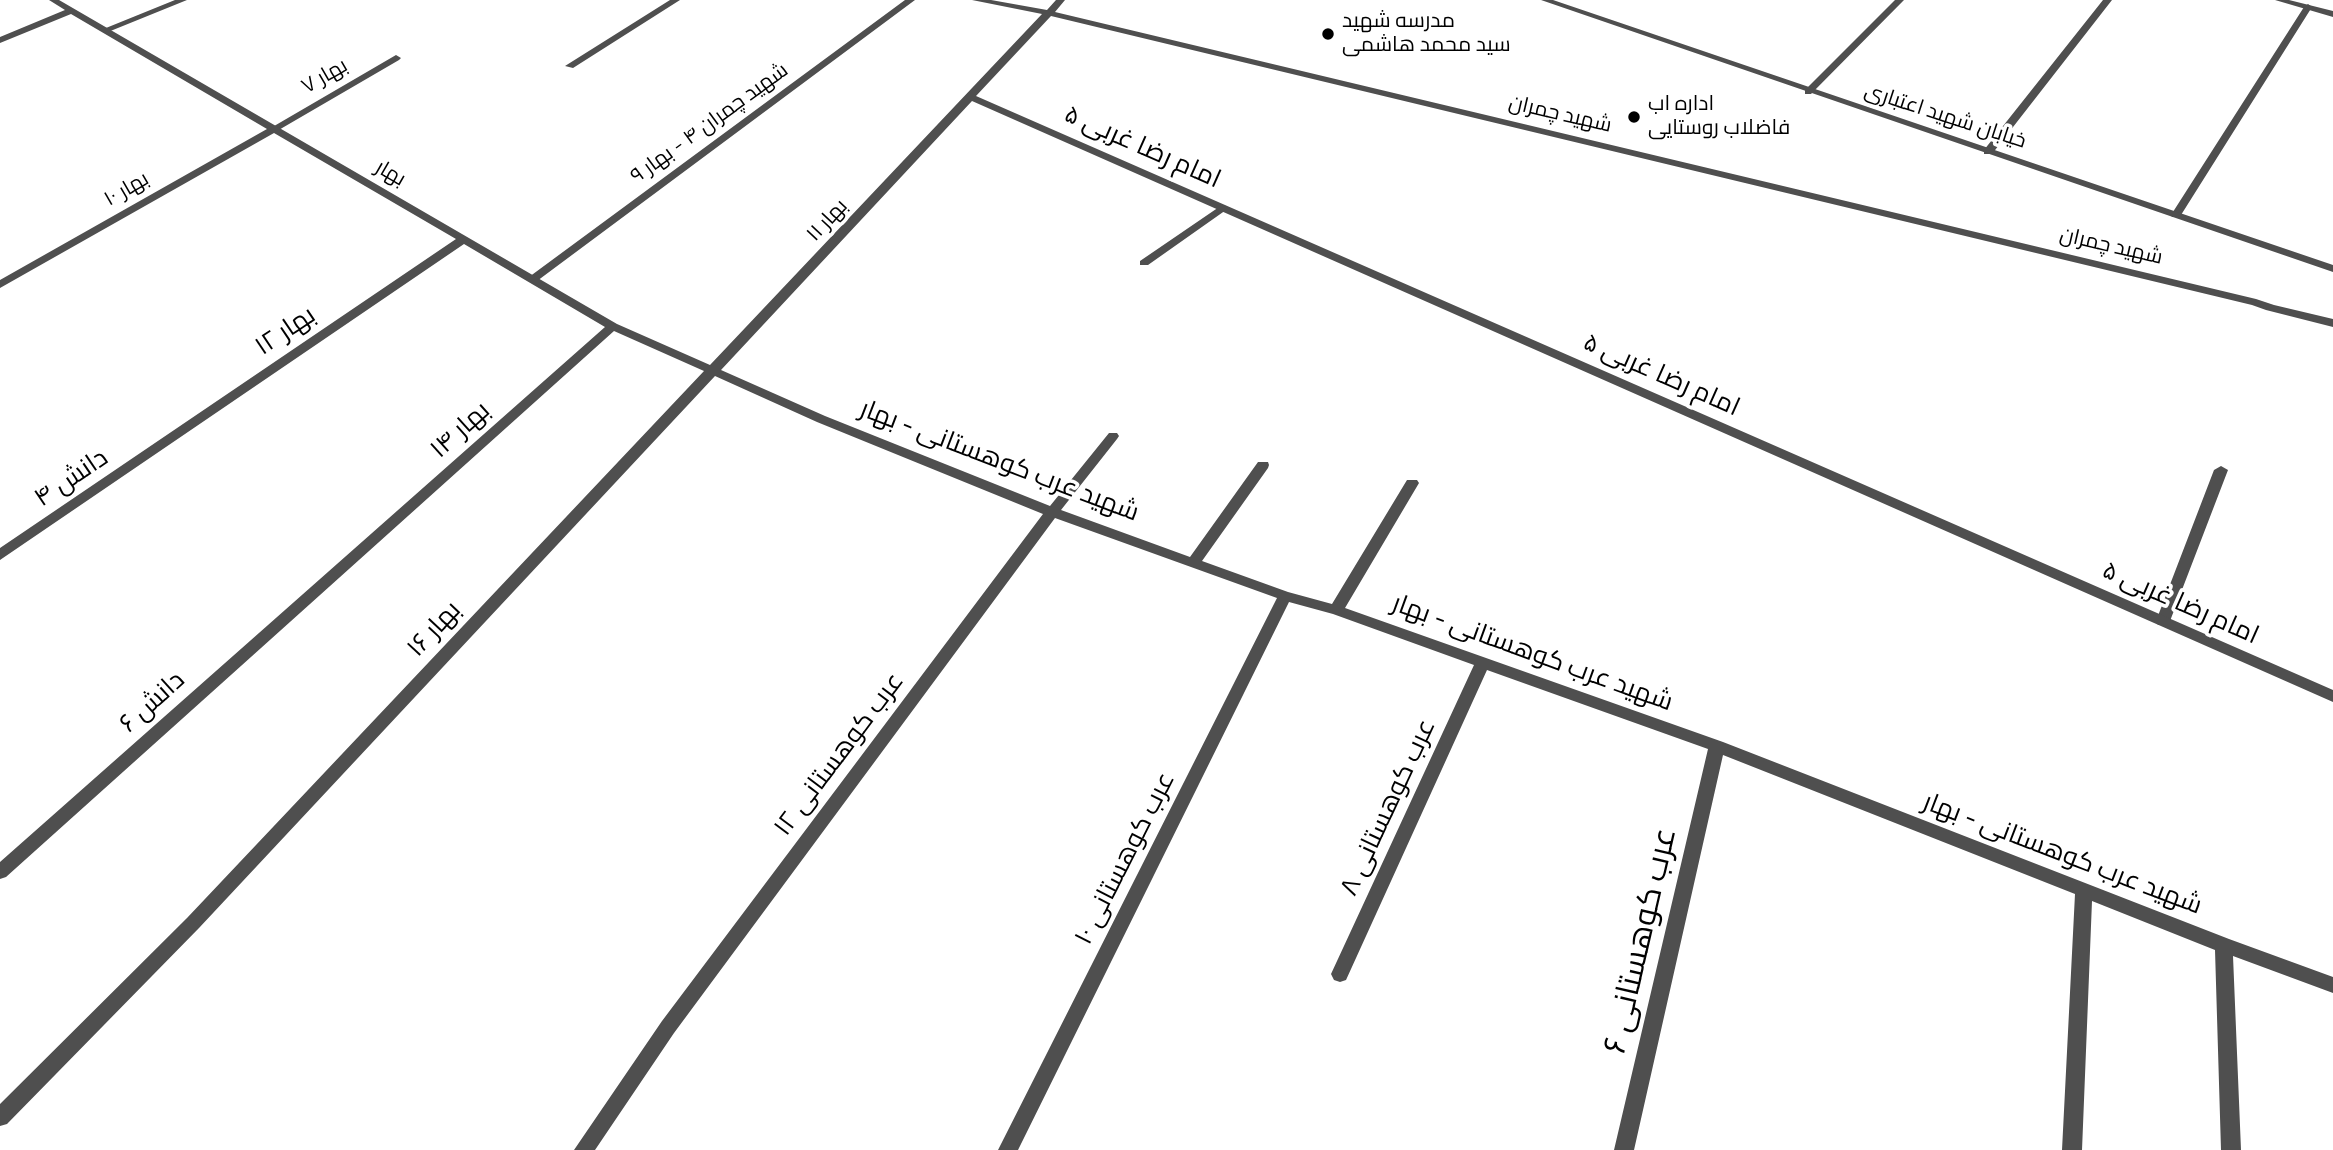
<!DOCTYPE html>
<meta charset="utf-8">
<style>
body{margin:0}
canvas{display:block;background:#fff}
</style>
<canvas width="2333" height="1150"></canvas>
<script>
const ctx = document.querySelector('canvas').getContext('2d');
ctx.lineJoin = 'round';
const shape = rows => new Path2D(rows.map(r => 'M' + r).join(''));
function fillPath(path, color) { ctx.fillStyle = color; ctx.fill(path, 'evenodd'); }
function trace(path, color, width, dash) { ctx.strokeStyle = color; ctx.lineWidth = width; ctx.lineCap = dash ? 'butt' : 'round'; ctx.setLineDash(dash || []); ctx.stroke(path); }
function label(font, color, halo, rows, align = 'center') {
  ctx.font = font + ' "Titillium Web",Cairo,sans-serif'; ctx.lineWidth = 7; ctx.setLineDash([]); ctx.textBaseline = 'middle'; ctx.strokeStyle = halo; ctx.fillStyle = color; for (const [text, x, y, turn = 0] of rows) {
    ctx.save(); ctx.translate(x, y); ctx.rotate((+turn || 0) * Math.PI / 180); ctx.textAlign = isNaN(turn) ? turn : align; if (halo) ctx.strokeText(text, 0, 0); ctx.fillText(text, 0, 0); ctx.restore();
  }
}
const lane = shape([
 [175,0,187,0,108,32,101,30,175,0],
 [670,0,680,0,573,68,565,66,670,0],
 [905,0,915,0,537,281,529,281,529,277,905,0],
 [1895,0,1904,0,1811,94,1805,94,1805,90,1895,0],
 [2103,0,2112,0,1992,154,1984,154,1984,150,2103,0],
 [2308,4,2312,7,2181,215,2180,217,2172,217,2171,215,2304,7,2308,4],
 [396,55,401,58,399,60,277,131,269,129,396,55],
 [1222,205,1226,206,1226,210,1148,265,1140,265,1140,261,1222,205],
 [2221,466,2228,470,2170,621,2168,625,2158,625,2156,621,2214,470,2221,466]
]);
const street = shape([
 [49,0,59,0,617,324,710,365,1042,14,972,0,991,0,1047,10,1056,0,1065,0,1055,12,2256,299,2274,305,2333,319,2333,327,2266,310,2252,305,1051,16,976,96,2333,690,2333,702,972,101,721,370,825,416,1050,506,1109,433,1117,433,1119,436,1117,439,1061,510,1190,557,1258,462,1268,462,1269,465,1268,468,1202,561,1288,592,1332,604,1407,480,1417,480,1419,483,1345,608,1723,742,2229,939,2333,977,2333,993,2233,956,2241,1150,2221,1150,2215,950,2092,901,2082,1150,2062,1150,2075,894,1723,755,1634,1150,1614,1150,1708,749,1487,670,1346,980,1340,982,1334,980,1331,974,1474,665,1333,614,1289,602,1018,1150,998,1150,1277,598,1055,518,674,1033,595,1150,574,1150,662,1021,1043,514,817,422,715,376,199,928,7,1124,0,1126,0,1104,187,918,704,371,614,331,6,877,0,879,0,862,605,327,464,244,0,560,0,548,456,239,274,133,0,288,0,280,267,129,71,14,0,43,0,37,65,10,49,0],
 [1541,0,1553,0,2333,265,2333,272,1541,0],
 [2275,0,2289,0,2333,11,2333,17,2275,0]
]);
const markers = [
 [1328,34,7,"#000"],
 [1634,117,7,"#000"]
];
const farPoinames = [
 ["مدرسه شهید",1342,22],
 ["سید محمد هاشمی",1342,46],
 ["اداره اب",1648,105],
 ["فاضلاب روستایی",1648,129]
];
const farStreetnames = [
 ["بهار ۷",325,77,-30],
 ["شهید چمران",1560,115,13],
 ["خیابان شهید اعتباری",1945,117,18],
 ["شهید چمران ۴ - بهار ۹",710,124,-36],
 ["بهار",390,174,30],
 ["بهار ۱۰",127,190,-30],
 ["بهار ۱۱",828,221,-47],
 ["شهید چمران",2111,247,13]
];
const streetNames = [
 ["امام رضا غربی ۵",1142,148,24],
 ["بهار ۱۲",286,332,-34],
 ["امام رضا غربی ۵",1661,376,24],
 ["بهار ۱۴",461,431,-42],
 ["شهید عرب کوهستانی - بهار",999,462,21],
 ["دانش ۴",72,479,-34],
 ["امام رضا غربی ۵",2180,604,24],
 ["بهار ۱۶",435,630,-47],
 ["شهید عرب کوهستانی - بهار",1532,654,20],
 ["دانش ۶",153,703,-42],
 ["عرب کوهستانی ۱۲",840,755,-53],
 ["عرب کوهستانی ۸",1389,808,-65],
 ["شهید عرب کوهستانی - بهار",2062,855,21],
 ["عرب کوهستانی ۱۰",1126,859,-63]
];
const nearStreetnames = [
 ["عرب کوهستانی ۶",1642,941,-77]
];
fillPath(lane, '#4f4f4f');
fillPath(street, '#4f4f4f');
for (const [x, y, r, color] of markers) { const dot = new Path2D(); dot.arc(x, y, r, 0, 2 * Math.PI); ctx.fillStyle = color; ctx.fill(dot); trace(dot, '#fff', 2.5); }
label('21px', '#000', '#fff', farPoinames, 'left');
label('21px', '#000', '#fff', farStreetnames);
label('26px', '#000', '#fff', streetNames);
label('32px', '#000', '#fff', nearStreetnames);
</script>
